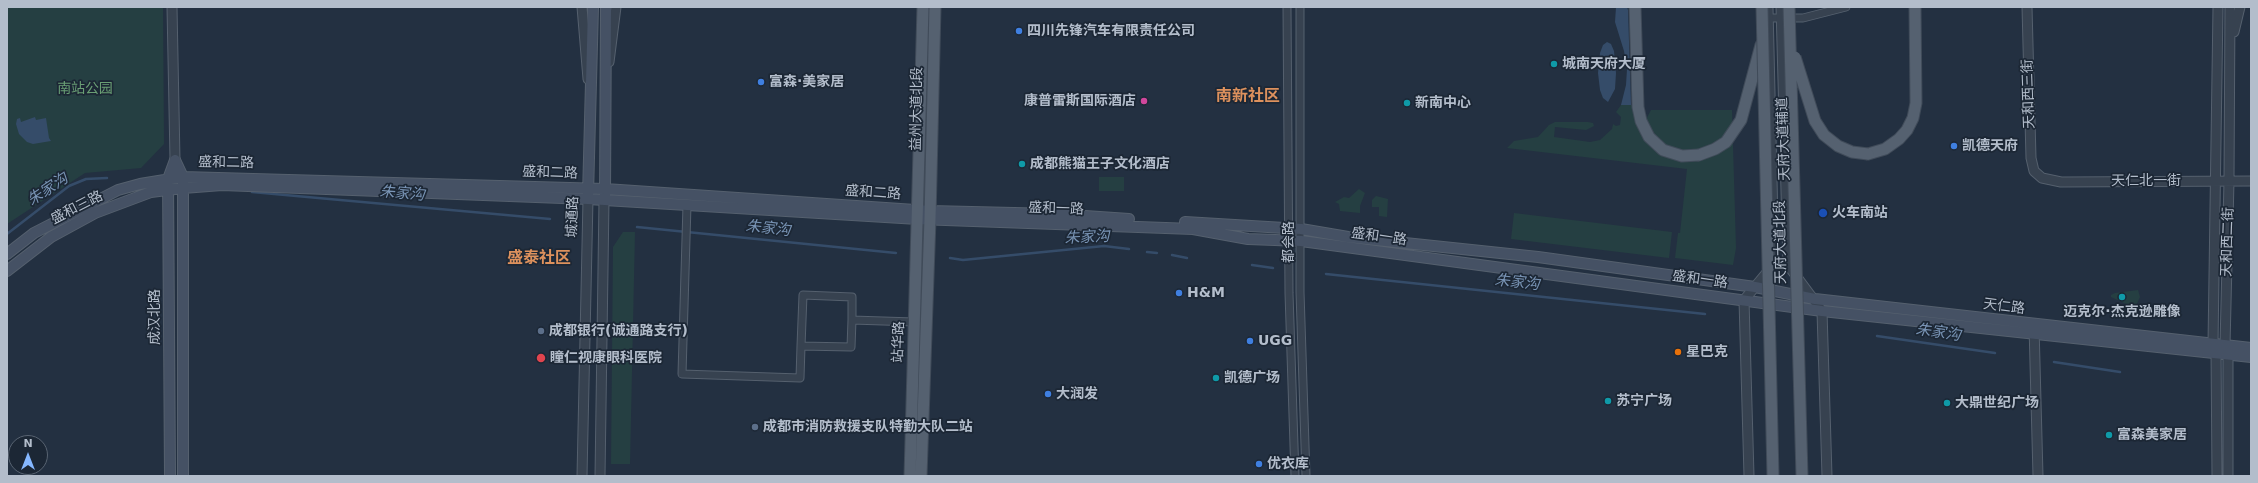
<!DOCTYPE html>
<meta charset="utf-8">
<style>
body{margin:0}
#map{position:relative;width:2258px;height:483px;overflow:hidden;background:#233041;font-family:"DejaVu Sans",sans-serif}
canvas{display:block}
.frame{position:absolute;inset:0;border:8px solid #b3bdcb;pointer-events:none}
.north{position:absolute;left:8px;top:435px;width:40px;height:40px;box-sizing:border-box;background:#1c2735;border:1px solid #586371;border-radius:50%;rotate:0deg;font-size:11px;font-weight:700;line-height:16px;text-align:center;color:#b3bdcb}
.north::after{content:'';display:block;margin:auto;width:14px;height:18px;background:#85b7ff;clip-path:polygon(50% 0,100% 100%,50% 72%,0 100%)}
</style>
<div id="map">
<canvas width="2258" height="483"></canvas>
<div class="frame"></div>
<div class="north">N</div>
</div>
<script>
const ctx = document.querySelector('canvas').getContext('2d');
ctx.lineJoin = 'round';
function fillPath(path, color) { ctx.fillStyle = color; ctx.fill(path, 'evenodd'); }
const shape = rows => new Path2D(rows.map(r => 'M' + r).join(''));
function trace(path, color, width, dash) { ctx.strokeStyle = color; ctx.lineWidth = width; ctx.lineCap = dash ? 'butt' : 'round'; ctx.setLineDash(dash || []); ctx.stroke(path); }
function label(font, color, halo, rows, align = 'center') {
  ctx.font = font + ' "DejaVu Sans","Noto Sans SC",sans-serif'; ctx.lineWidth = 3.5; ctx.setLineDash([]); ctx.textBaseline = 'middle'; ctx.strokeStyle = halo; ctx.fillStyle = color; for (const [text, x, y, turn = 0] of rows) {
    ctx.save(); ctx.translate(x, y); ctx.rotate((+turn || 0) * Math.PI / 180); ctx.textAlign = isNaN(turn) ? turn : align; if (halo) ctx.strokeText(text, 0, 0); ctx.fillText(text, 0, 0); ctx.restore();
  }
}
const green = shape([
 [7,7,163,7,164,144,141,168,85,173,7,224],
 [1621,105,1634,105,1642,127,1651,110,1732,110,1736,248,1733,265,1675,258,1678,233,1680,233,1687,169,1507,148,1514,141,1538,137,1549,125,1555,122,1588,122,1593,123,1594,126,1586,130,1555,127,1554,137,1590,142,1600,140,1612,129,1613,124,1616,126,1620,125,1621,117,1616,112],
 [1099,177,1124,177,1124,191,1099,191],
 [1359,189,1365,193,1360,206,1360,213,1340,211,1339,204,1335,202,1344,197,1349,198],
 [1376,196,1388,199,1387,217,1379,216,1379,207,1372,207,1372,200],
 [1514,213,1672,232,1669,258,1511,239],
 [623,232,635,232,630,464,611,464,613,247],
 [2138,290,2140,297,2135,308,2111,297,2111,295,2115,293]
]);
const water = shape([
 [1616,7,1627,7,1628,10,1631,105,1621,105,1626,85,1627,69,1624,51,1615,22],
 [1607,42,1611,44,1614,51,1616,73,1615,89,1608,102,1603,98,1600,90,1598,73,1600,53,1603,45],
 [35,117,36,120,46,118,49,138,51,141,33,144,27,142,19,134,16,124,17,119,20,118,21,122]
]);
const stream = shape([
 [252,192,550,219],
 [637,227,896,253],
 [7,234,69,186,86,179,107,178],
 [1147,252,1157,253],
 [1172,255,1187,258],
 [950,258,963,260,1104,246,1129,249],
 [1252,265,1273,268],
 [1326,274,1705,314],
 [1877,336,1995,353],
 [2054,362,2120,372]
]);
const minor = shape([
 [1287,7,1289,293,1295,476],
 [1300,7,1300,292,1306,476],
 [1768,18,1803,18,1846,7],
 [687,205,682,374,800,378,801,346,851,347,852,320],
 [801,346,803,295,852,297,852,320,914,322]
]);
const tertiary = shape([
 [172,7,175,160],
 [582,7,588,79],
 [1781,7,1788,265,1822,311,1827,476],
 [2027,7,2031,158,2034,171,2042,178,2061,182,2251,181],
 [2234,32,2240,7],
 [609,62,616,7],
 [2034,326,2038,476],
 [582,476,588,199],
 [600,476,604,200],
 [1749,476,1744,300,1774,264,1768,7],
 [2217,476,2216,352,2213,343,2218,7],
 [2228,476,2228,354,2225,345,2229,181,2230,7]
]);
const secondary = shape([
 [175,160,183,177,183,476],
 [588,195,593,7],
 [605,196,606,7],
 [1185,222,1301,229,1348,237,1538,257,1755,287,1815,299,2251,348],
 [7,254,34,233,118,190,140,184,183,177,605,189,930,211,1056,214,1129,219],
 [7,271,51,237,95,213,151,192,183,188,222,185,588,199,918,219,1193,229,1248,239,1301,241,1822,311,2251,357],
 [170,476,168,179,175,160]
]);
const primary = shape([
 [1868,154,1885,149,1899,139,1907,130,1913,118,1916,103,1915,7],
 [1699,155,1715,149,1726,142,1741,120,1761,45],
 [910,476,923,7],
 [921,476,930,219,935,7]
]);
const primaryBridge = shape([
 [1635,7,1638,107,1641,121,1649,137,1663,150,1682,156,1699,155],
 [1762,7,1773,476],
 [1789,7,1802,476],
 [1795,57,1815,121,1824,135,1838,146,1852,152,1868,154]
]);
const markers = [
 [1019,31,4,"#3f7fe0"],
 [1554,64,4,"#0f9aa8"],
 [761,82,4,"#3f7fe0"],
 [1144,101,4,"#d1479c"],
 [1407,103,4,"#0f9aa8"],
 [1954,146,4,"#3f7fe0"],
 [1022,164,4,"#0f9aa8"],
 [1823,213,5,"#1a4fb4"],
 [1179,293,4,"#3f7fe0"],
 [2122,297,4,"#0f9aa8"],
 [541,331,4,"#5c6f8a"],
 [1250,341,4,"#3f7fe0"],
 [1678,352,4,"#e8710a"],
 [541,358,5,"#e0444e"],
 [1216,378,4,"#0f9aa8"],
 [1048,394,4,"#3f7fe0"],
 [1608,401,4,"#0f9aa8"],
 [1947,403,4,"#0f9aa8"],
 [755,427,4,"#5c6f8a"],
 [2109,435,4,"#0f9aa8"],
 [1259,464,4,"#3f7fe0"]
];
const poiNames = [
 ["四川先锋汽车有限责任公司",1027,31],
 ["城南天府大厦",1562,64],
 ["富森·美家居",769,82],
 ["康普雷斯国际酒店",1136,101,"right"],
 ["新南中心",1415,103],
 ["凯德天府",1962,146],
 ["成都熊猫王子文化酒店",1030,164],
 ["火车南站",1832,213],
 ["H&M",1187,293],
 ["迈克尔·杰克逊雕像",2122,312,"center"],
 ["成都银行(诚通路支行)",549,331],
 ["UGG",1258,341],
 ["星巴克",1686,352],
 ["瞳仁视康眼科医院",550,358],
 ["凯德广场",1224,378],
 ["大润发",1056,394],
 ["苏宁广场",1616,401],
 ["大鼎世纪广场",1955,403],
 ["成都市消防救援支队特勤大队二站",763,427],
 ["富森美家居",2117,435],
 ["优衣库",1267,464]
];
const parkNames = [
 ["南站公园",85,89]
];
const streetNames = [
 ["天和西三街",2029,94,-92],
 ["益州大道北段",917,109,-89],
 ["天府大道辅道",1784,139,-92],
 ["盛和二路",226,163,1],
 ["盛和二路",550,173,2],
 ["天仁北一街",2146,181],
 ["盛和二路",873,193,4],
 ["盛和三路",77,208,-27],
 ["盛和一路",1056,209,2],
 ["城通路",573,217,-88],
 ["盛和一路",1379,237,8],
 ["都会路",1289,242,-90],
 ["天府大道北段",1781,242,-91],
 ["天和西二街",2228,242,-88],
 ["盛和一路",1700,280,8],
 ["天仁路",2004,307,7],
 ["成汉北路",155,317,-90],
 ["站华路",899,342,-88]
];
const waterNames = [
 ["朱家沟",48,190,-34],
 ["朱家沟",402,194,5],
 ["朱家沟",768,229,6],
 ["朱家沟",1087,238,-3],
 ["朱家沟",1517,283,6],
 ["朱家沟",1938,333,8]
];
const quarterNames = [
 ["南新社区",1248,97],
 ["盛泰社区",539,259]
];
fillPath(green, '#253f42');
fillPath(water, '#354c69');
trace(stream, '#354c69', 2.5);
trace(minor, '#55606e', 9);
trace(tertiary, '#55606e', 11);
trace(secondary, '#55606e', 12);
trace(primary, '#404b59', 13);
trace(minor, '#374250', 7);
trace(tertiary, '#374250', 9);
trace(secondary, '#455164', 10);
trace(primary, '#556170', 11);
trace(primaryBridge, '#404b59', 13, []);
trace(primaryBridge, '#556170', 11);
for (const [x, y, r, color] of markers) { const dot = new Path2D(); dot.arc(x, y, r, 0, 2 * Math.PI); ctx.fillStyle = color; ctx.fill(dot); trace(dot, '#1c2735', 1.5); }
label('bold 14px', '#b3bdcb', '#1c2735', poiNames, 'left');
label('14px', '#699e74', '#1c2735', parkNames);
label('14px', '#b3bdcb', '#1c2735', streetNames);
label('italic 15px', '#7994b5', '#1c2735', waterNames);
label('bold 16px', '#dd915d', '#1c2735', quarterNames);
</script>
